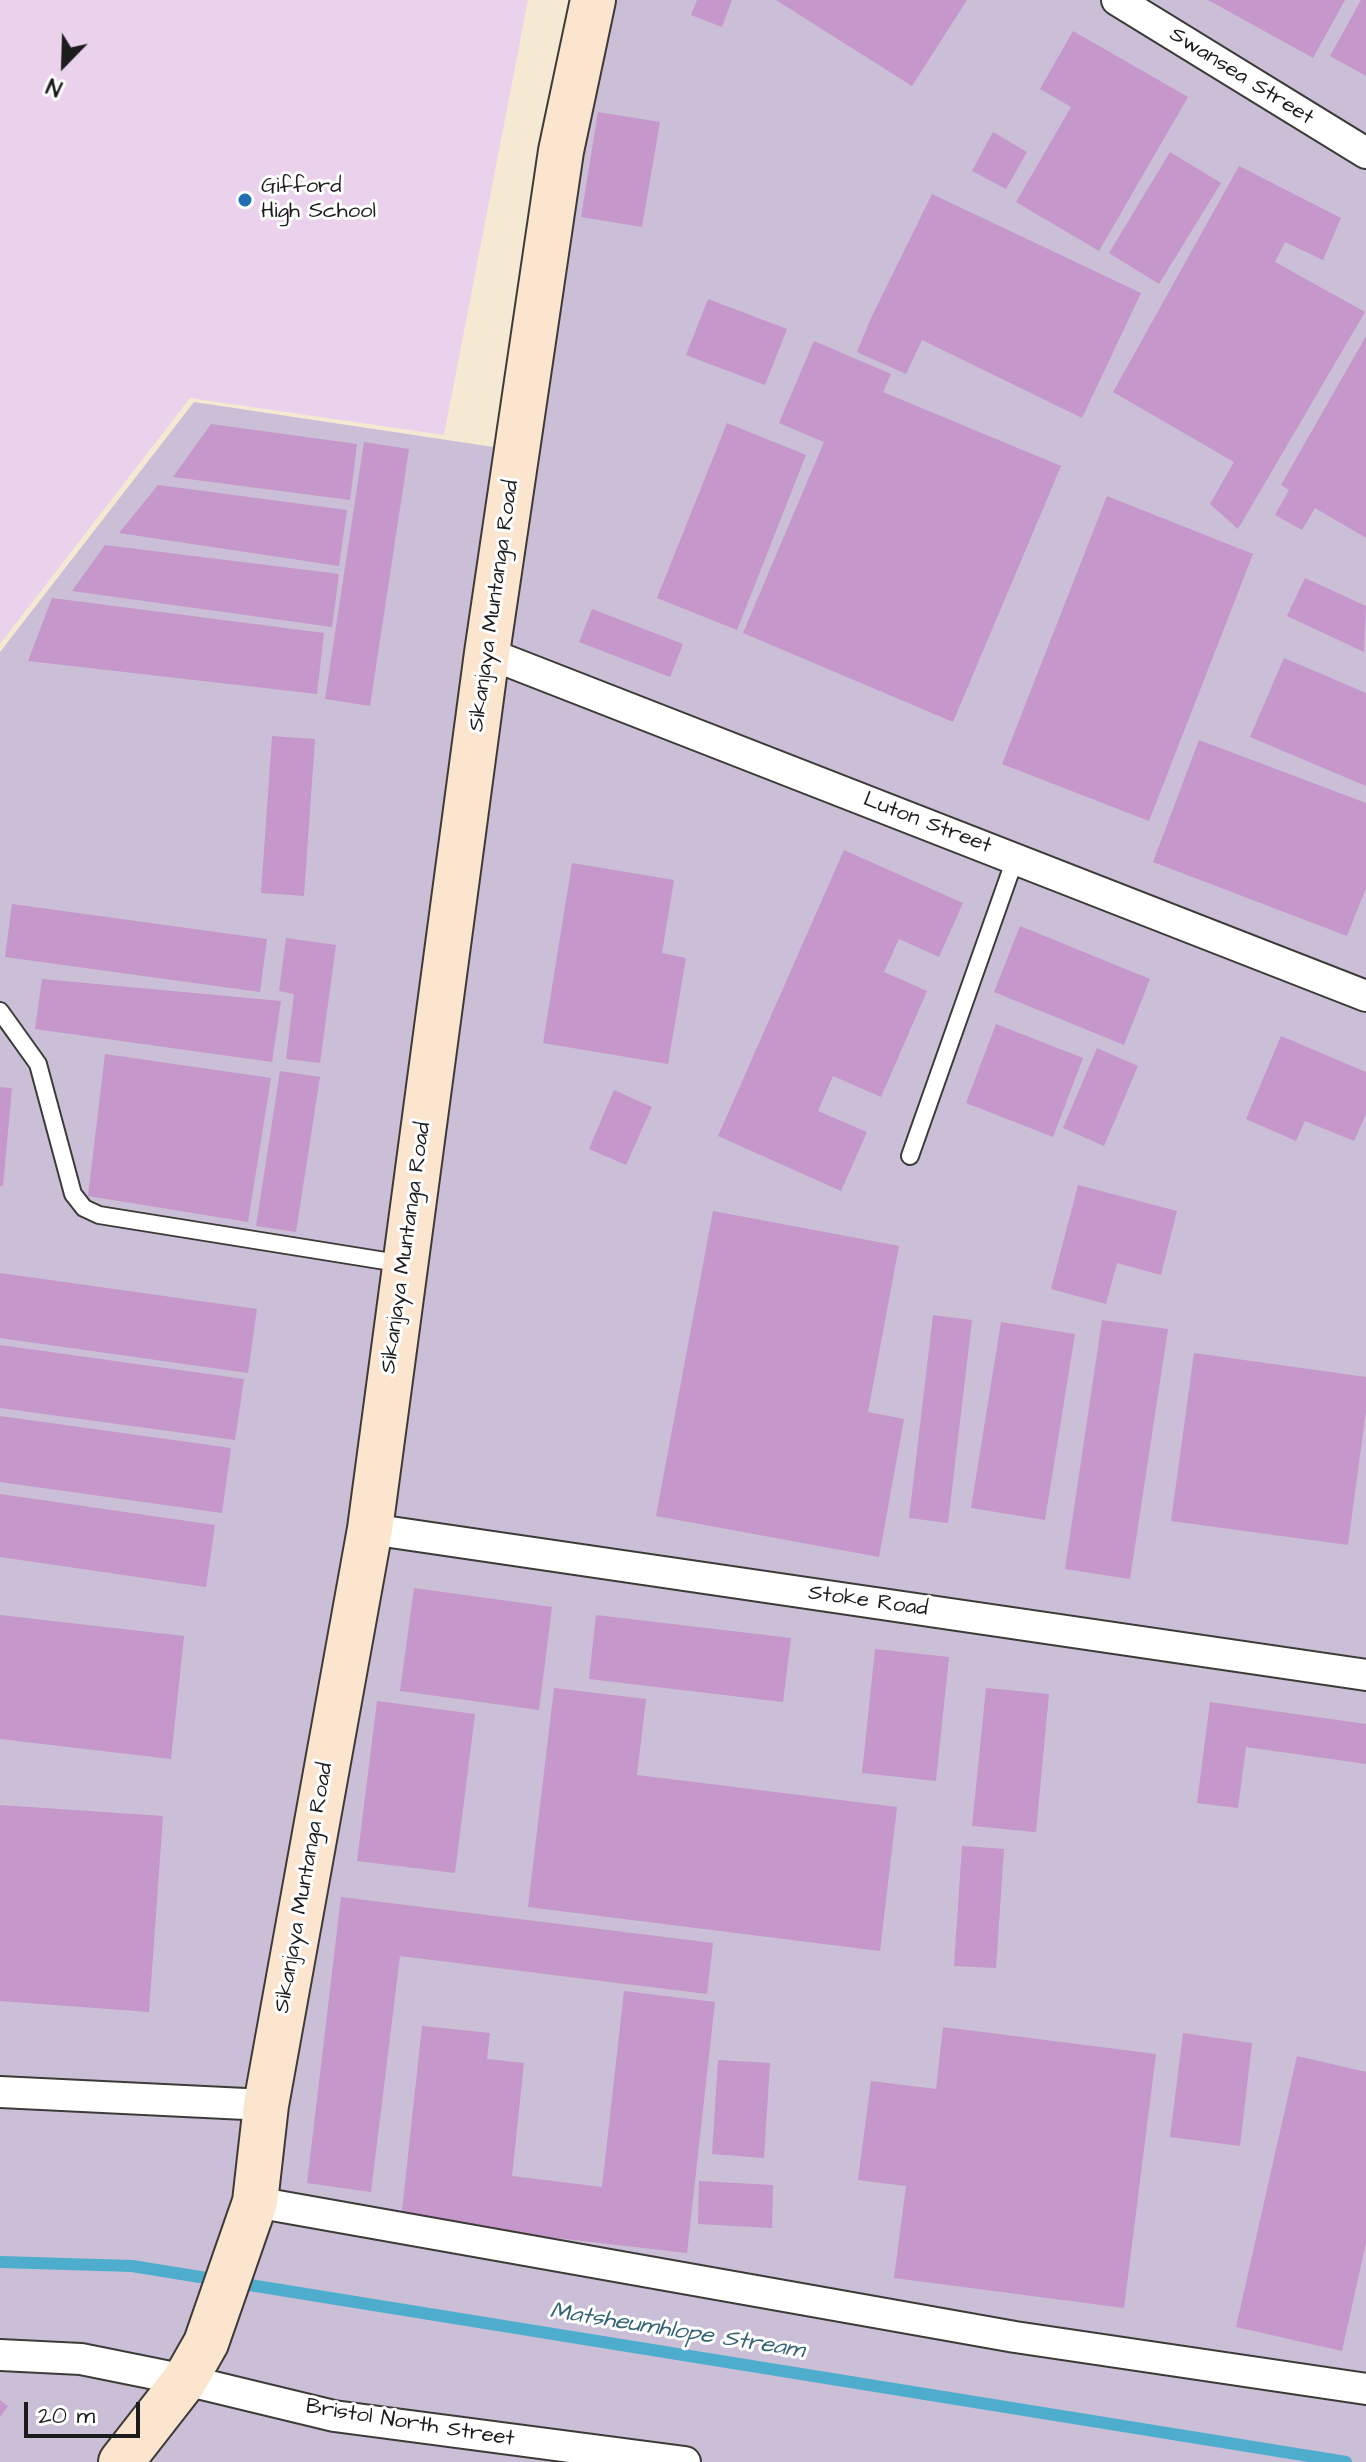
<!DOCTYPE html>
<style>
body{margin:0}
#map{position:relative;width:1366px;height:2462px;overflow:hidden;background:#f6e9d4;font-family:"Architects Daughter",sans-serif}
canvas{display:block}
.north{position:absolute;left:24px;top:24px;width:80px;height:80px;-webkit-text-stroke:6px #fff;paint-order:stroke;rotate:203deg;font-size:22px;font-weight:700;line-height:32px;text-align:center;color:#1c1c1c}
.north::after{content:'';display:block;margin:auto;width:28px;height:36px;background:#1c1c1c;clip-path:polygon(50% 0,100% 100%,50% 72%,0 100%)}
.scale{position:absolute;left:24px;top:2402px;width:116px;height:36px;box-sizing:border-box;border:4px solid #1c1c1c;border-top:0;padding-left:10px;font-size:24px;line-height:28px;white-space:nowrap;color:#1c1c1c;-webkit-text-stroke:6px #fff;paint-order:stroke}
</style>
<div id="map">
<canvas width="1366" height="2462"></canvas>
<div class="north">N</div>
<div class="scale">20 m</div>
</div>
<script>
const ctx = document.querySelector('canvas').getContext('2d');
ctx.lineJoin = 'round';
function fillPath(path, color) { ctx.fillStyle = color; ctx.fill(path, 'evenodd'); }
const shape = rows => new Path2D(rows.map(r => 'M' + r).join(''));
function trace(path, color, width, dash) { ctx.strokeStyle = color; ctx.lineWidth = width; ctx.lineCap = dash ? 'butt' : 'round'; ctx.setLineDash(dash || []); ctx.stroke(path); }
function label(font, color, halo, rows, align = 'center') {
  ctx.font = font + ' "Architects Daughter",sans-serif'; ctx.lineWidth = 6; ctx.setLineDash([]); ctx.textBaseline = 'middle'; ctx.strokeStyle = halo; ctx.fillStyle = color; for (const [text, x, y, turn = 0] of rows) {
    ctx.save(); ctx.translate(x, y); ctx.rotate((+turn || 0) * Math.PI / 180); ctx.textAlign = isNaN(turn) ? turn : align; if (halo) ctx.strokeText(text, 0, 0); ctx.fillText(text, 0, 0); ctx.restore();
  }
}
const built = shape([
 [0,0,528,0,444,435,190,398,0,644]
]);
const industrial = shape([
 [611,0,1366,0,1366,2462,0,2462,0,652,194,402,527,452]
]);
const stream = shape([
 [0,2262,132,2266,1346,2462]
]);
const building = shape([
 [697,0,732,0,722,27,691,15],
 [776,0,967,0,912,86],
 [1208,0,1345,0,1313,58],
 [1361,0,1366,0,1366,76,1330,56],
 [1073,31,1188,97,1099,251,1016,202,1071,107,1040,89],
 [598,112,660,122,642,227,581,217],
 [993,132,1027,152,1006,189,972,171],
 [1170,152,1221,183,1159,284,1109,253],
 [1239,166,1341,218,1323,260,1285,242,1275,262,1365,312,1238,529,1210,504,1234,462,1113,392],
 [932,194,1141,293,1082,418,922,340,906,374,857,352,872,316],
 [708,299,787,329,765,385,686,355],
 [1366,336,1366,538,1315,508,1302,530,1275,515,1289,490,1281,485],
 [814,341,891,374,883,392,1061,466,953,722,743,633,824,442,779,423],
 [727,423,806,455,737,630,657,598],
 [211,424,357,444,350,500,173,477],
 [364,442,409,449,370,706,325,699],
 [158,485,347,510,339,566,119,533],
 [1107,496,1253,554,1149,821,1002,764],
 [105,545,339,574,332,627,72,591],
 [1305,578,1366,606,1364,652,1287,616],
 [52,598,324,633,317,694,28,661],
 [592,609,683,644,670,677,579,642],
 [1284,658,1366,693,1366,786,1250,737],
 [272,736,315,739,304,896,261,893],
 [1199,740,1366,803,1366,888,1347,936,1153,862],
 [844,850,963,903,939,957,899,939,884,972,927,991,881,1097,833,1076,818,1111,867,1132,841,1191,718,1136],
 [572,863,674,880,662,953,686,958,668,1064,543,1043],
 [12,904,267,939,260,992,5,957],
 [1020,926,1150,979,1124,1045,994,992],
 [286,938,336,945,320,1063,286,1059,294,994,279,991],
 [42,979,281,1001,272,1062,35,1029],
 [996,1024,1083,1058,1053,1137,966,1103],
 [1281,1036,1366,1072,1366,1114,1354,1141,1305,1121,1296,1141,1246,1119],
 [1097,1048,1138,1066,1104,1146,1063,1128],
 [105,1054,271,1078,248,1222,88,1196],
 [280,1071,320,1077,296,1232,256,1226],
 [0,1087,12,1088,3,1186,0,1186],
 [614,1090,652,1107,626,1165,589,1149],
 [1078,1185,1177,1211,1161,1275,1117,1263,1106,1304,1051,1289],
 [713,1211,899,1246,868,1412,904,1419,879,1557,656,1516],
 [0,1273,257,1309,248,1373,0,1338],
 [933,1315,972,1320,948,1523,909,1518],
 [1102,1320,1168,1329,1130,1579,1065,1569],
 [1001,1322,1075,1334,1045,1520,971,1508],
 [0,1345,244,1379,235,1440,0,1408],
 [1194,1353,1366,1377,1366,1411,1348,1545,1171,1521],
 [0,1416,231,1448,222,1513,0,1482],
 [0,1494,215,1525,206,1587,0,1557],
 [414,1588,552,1607,539,1710,400,1691],
 [0,1615,184,1636,171,1759,0,1739],
 [596,1615,791,1638,783,1702,589,1679],
 [875,1649,949,1657,936,1781,862,1773],
 [554,1688,646,1699,637,1775,897,1807,880,1951,528,1907],
 [986,1688,1049,1694,1036,1832,972,1826],
 [377,1701,475,1714,455,1873,357,1861],
 [1210,1702,1366,1724,1366,1764,1246,1747,1238,1808,1197,1803],
 [0,1805,163,1816,149,2012,0,2001],
 [962,1846,1004,1849,996,1968,954,1966],
 [341,1897,713,1943,707,1994,400,1956,371,2192,307,2183],
 [624,1991,715,2002,687,2253,401,2220,422,2026,490,2033,487,2059,524,2063,512,2176,602,2187],
 [943,2027,1156,2054,1124,2308,894,2278,906,2186,858,2180,871,2081,936,2089],
 [1183,2033,1252,2043,1240,2146,1170,2137],
 [1297,2056,1366,2072,1366,2243,1342,2351,1236,2327],
 [718,2060,770,2063,764,2158,712,2154],
 [699,2181,773,2185,772,2228,698,2224],
 [0,2400,8,2406,0,2417]
]);
const lane = shape([
 [0,1011,38,1064,73,1194,84,1208,99,1215,404,1264],
 [910,1156,1015,859]
]);
const street = shape([
 [1117,0,1366,153],
 [487,653,1366,996],
 [370,1529,1366,1675],
 [0,2092,266,2105],
 [255,2202,1015,2337,1366,2389],
 [0,2355,81,2359,185,2380,334,2416,685,2462]
]);
const secondary = shape([
 [121,2462,185,2380,206,2343,255,2202,266,2105,370,1529,487,653,561,151,593,0]
]);
const markers = [
 [245,200,8,"#1f6fb2"]
];
const streetNames = [
 ["Swansea Street",1241,77,32],
 ["Sikanjaya Muntanga Road",495,606,-82],
 ["Luton Street",927,824,21],
 ["Sikanjaya Muntanga Road",407,1248,-82],
 ["Stoke Road",868,1602,8],
 ["Sikanjaya Muntanga Road",305,1888,-80],
 ["Bristol North Street",410,2424,9]
];
const poiNames = [
 ["Gifford",261,187],
 ["High School",261,212]
];
const waterNames = [
 ["Matsheumhlope Stream",677,2332,9]
];
fillPath(built, '#ead1ec');
fillPath(industrial, '#cabfd6');
trace(stream, '#4eadcd', 12);
fillPath(building, '#c597ca');
trace(lane, '#3d3b38', 20);
trace(street, '#3d3b38', 34);
trace(secondary, '#3d3b38', 48);
trace(lane, '#fff', 16);
trace(street, '#fff', 30);
trace(secondary, '#fce5cf', 44);
for (const [x, y, r, color] of markers) { const dot = new Path2D(); dot.arc(x, y, r, 0, 2 * Math.PI); ctx.fillStyle = color; ctx.fill(dot); trace(dot, '#fff', 3); }
label('22px', '#1c1c1c', '#fff', streetNames);
label('22px', '#1c1c1c', '#fff', poiNames, 'left');
label('italic 24px', '#356474', '#fff', waterNames);
</script>
